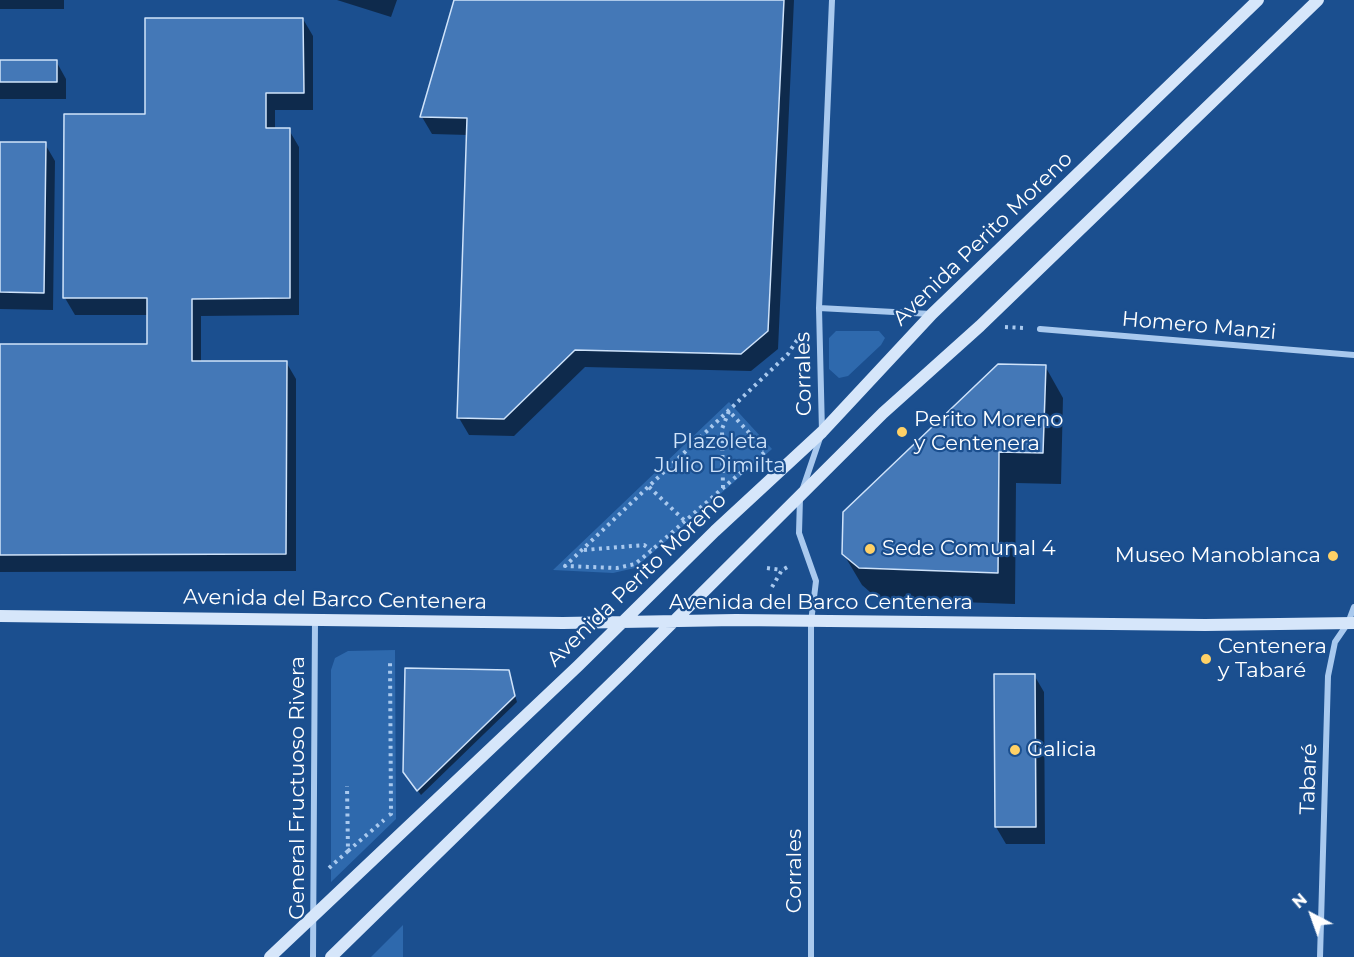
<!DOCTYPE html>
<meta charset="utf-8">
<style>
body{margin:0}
#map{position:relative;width:1354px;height:957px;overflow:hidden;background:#1b4f8f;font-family:Montserrat,sans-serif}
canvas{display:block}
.north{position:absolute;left:1282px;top:885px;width:60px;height:60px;-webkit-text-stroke:4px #1b4f8f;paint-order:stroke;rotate:319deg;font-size:16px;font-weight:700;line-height:24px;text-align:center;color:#fff}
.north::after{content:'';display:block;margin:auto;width:21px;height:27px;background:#fff;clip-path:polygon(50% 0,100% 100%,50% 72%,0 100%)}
</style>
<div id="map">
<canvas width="1354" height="957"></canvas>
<div class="north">N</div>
</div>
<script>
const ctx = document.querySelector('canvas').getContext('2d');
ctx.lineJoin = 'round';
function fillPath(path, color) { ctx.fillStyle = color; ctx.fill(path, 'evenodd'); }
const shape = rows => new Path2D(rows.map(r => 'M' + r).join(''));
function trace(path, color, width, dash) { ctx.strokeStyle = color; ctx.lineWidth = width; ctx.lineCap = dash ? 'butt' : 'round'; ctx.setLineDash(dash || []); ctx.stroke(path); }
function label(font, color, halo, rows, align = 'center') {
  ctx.font = font + ' Montserrat,sans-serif'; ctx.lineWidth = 4.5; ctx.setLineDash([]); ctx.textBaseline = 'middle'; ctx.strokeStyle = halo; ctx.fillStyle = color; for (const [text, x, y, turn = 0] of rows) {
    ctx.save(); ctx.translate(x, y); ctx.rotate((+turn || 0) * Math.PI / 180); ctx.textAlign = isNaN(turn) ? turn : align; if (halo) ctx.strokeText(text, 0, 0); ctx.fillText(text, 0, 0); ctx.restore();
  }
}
const green = shape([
 [836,331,879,331,885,338,881,345,848,376,839,378,829,369,829,338],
 [729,402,772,449,635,568,613,573,553,570],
 [395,650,396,819,331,882,331,670,335,658,348,651],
 [403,925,403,957,371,957]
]);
const shadow = shape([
 [0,0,64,0,64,9,0,9],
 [337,0,397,0,391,17],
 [456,0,794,0,778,349,751,371,585,367,514,436,469,435,459,418,468,135,432,134,422,117],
 [303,19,313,36,313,110,275,110,275,130,289,130,299,147,299,315,201,316,201,362,286,362,296,379,296,571,0,572,0,346,149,345,149,315,75,315,65,298,146,116],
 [0,61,56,61,66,79,66,99,0,99],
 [0,144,45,144,55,161,53,310,0,309],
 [1045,366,1063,398,1061,484,1016,483,1015,604,878,599,862,585,843,553],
 [508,672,517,702,421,795,408,777],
 [1034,675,1044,692,1045,844,1006,844,996,827]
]);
const building = shape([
 [454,0,784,0,768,331,741,354,575,350,504,419,457,418,467,118,420,117,454,0],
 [145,18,303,18,304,93,266,93,266,128,290,128,290,298,192,299,192,361,287,361,286,554,0,555,0,344,147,344,147,298,63,298,64,114,145,114,145,18],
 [0,60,57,60,57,82,0,82,0,60],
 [0,142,46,142,44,293,0,292,0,142],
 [998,364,1046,365,1043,453,999,452,998,573,859,568,842,554,843,512,998,364],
 [405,668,509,670,515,696,417,791,403,772,405,668],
 [994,674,1035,674,1036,827,995,827,994,674]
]);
const path = shape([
 [1005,327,1025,328],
 [649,487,685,521],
 [723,488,722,429,729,411,766,451,723,488,646,555,635,564,617,568,565,566,788,354,803,331],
 [584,550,644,545,651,550],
 [767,568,782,570],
 [772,587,782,570,791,565],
 [389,815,391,814,390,659],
 [348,851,384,820],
 [329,868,348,851,347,786]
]);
const minor = shape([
 [819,308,931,314],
 [1040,329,1354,355],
 [803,488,822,432,819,308,832,0],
 [800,498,799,533,816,581,811,622,811,957],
 [313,957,315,620],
 [1320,957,1328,676,1335,642,1348,623,1354,607]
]);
const secondary = shape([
 [0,616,563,623,736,620,1205,625,1354,623],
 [270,957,578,666,715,531,822,432,932,314,1258,0],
 [331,957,627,668,883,413,980,326,1318,0]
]);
const markers = [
 [902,432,6,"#ffd166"],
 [870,549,6,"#ffd166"],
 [1333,556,6,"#ffd166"],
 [1206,659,6,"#ffd166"],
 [1015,750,6,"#ffd166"]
];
const streetNames = [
 ["Avenida Perito Moreno",983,239,-44],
 ["Homero Manzi",1199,326,5],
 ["Corrales",804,374,-91],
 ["Avenida Perito Moreno",637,580,-44],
 ["Avenida del Barco Centenera",335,600,1],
 ["Avenida del Barco Centenera",821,603],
 ["Tabaré",1309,779,-88],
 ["General Fructuoso Rivera",298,788,-90],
 ["Corrales",795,871,-90]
];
const poiNames = [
 ["Perito Moreno",914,420],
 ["y Centenera",914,444],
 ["Sede Comunal 4",882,549],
 ["Museo Manoblanca",1321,556,"right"],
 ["Centenera",1218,647],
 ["y Tabaré",1218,671],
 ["Galicia",1027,750]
];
const parkNames = [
 ["Plazoleta",720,442],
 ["Julio Dimilta",720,466]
];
fillPath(green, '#2e69ad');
fillPath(shadow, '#0007');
fillPath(building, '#4478b7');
trace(building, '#cfe3fa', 1.5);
trace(path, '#a9c9ee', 4, [3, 4.5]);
trace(minor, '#a9c9ee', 6);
trace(secondary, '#d6e6fa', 12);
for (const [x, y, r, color] of markers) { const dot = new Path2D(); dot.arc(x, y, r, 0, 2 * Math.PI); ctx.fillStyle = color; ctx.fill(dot); trace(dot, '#1b4f8f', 2); }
label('21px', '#fff', '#1b4f8f', streetNames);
label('21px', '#fff', '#1b4f8f', poiNames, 'left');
label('21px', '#cfe3fa', '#1b4f8f', parkNames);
</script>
